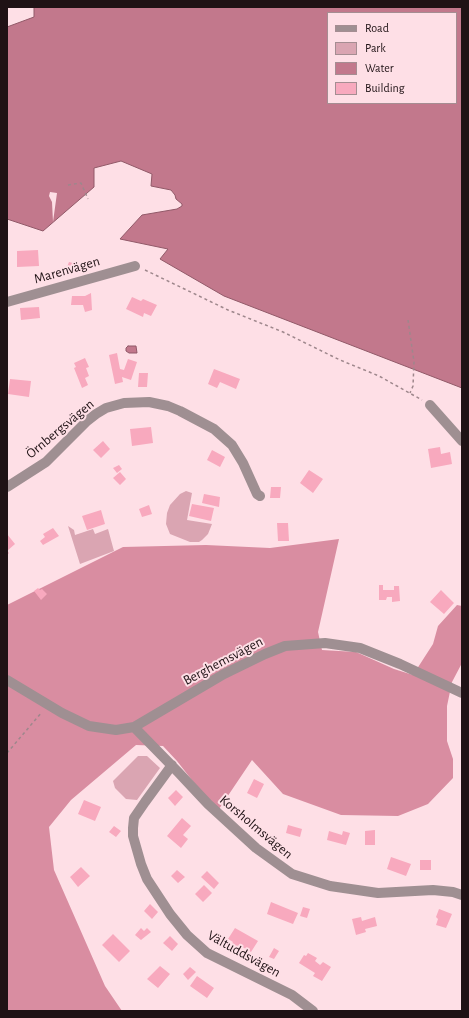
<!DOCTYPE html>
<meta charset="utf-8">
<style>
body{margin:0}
#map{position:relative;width:469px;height:1018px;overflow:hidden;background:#fedfe6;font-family:"Alegreya Sans",sans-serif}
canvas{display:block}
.frame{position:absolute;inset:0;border:8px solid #1f1215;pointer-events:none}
.legend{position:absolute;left:327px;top:12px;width:130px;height:92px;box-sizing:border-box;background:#fedfe6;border:1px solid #a58d92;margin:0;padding:5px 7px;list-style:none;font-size:12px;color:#1f1215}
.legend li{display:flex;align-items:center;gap:8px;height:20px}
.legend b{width:20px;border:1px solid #a58d92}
</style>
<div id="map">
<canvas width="469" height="1018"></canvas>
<div class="frame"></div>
<ul class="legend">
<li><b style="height:5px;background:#9f8f92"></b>Road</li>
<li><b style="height:11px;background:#daa5b2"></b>Park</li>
<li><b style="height:11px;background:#c2788c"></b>Water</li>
<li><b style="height:11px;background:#f8a9be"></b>Building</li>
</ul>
</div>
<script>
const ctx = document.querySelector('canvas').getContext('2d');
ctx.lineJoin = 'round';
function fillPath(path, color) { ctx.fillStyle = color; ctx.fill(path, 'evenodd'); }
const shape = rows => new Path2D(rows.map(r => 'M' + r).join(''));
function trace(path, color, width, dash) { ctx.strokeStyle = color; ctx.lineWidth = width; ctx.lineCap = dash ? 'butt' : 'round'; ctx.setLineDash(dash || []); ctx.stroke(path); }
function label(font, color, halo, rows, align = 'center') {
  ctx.font = font + ' "Alegreya Sans",sans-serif'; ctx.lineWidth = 4; ctx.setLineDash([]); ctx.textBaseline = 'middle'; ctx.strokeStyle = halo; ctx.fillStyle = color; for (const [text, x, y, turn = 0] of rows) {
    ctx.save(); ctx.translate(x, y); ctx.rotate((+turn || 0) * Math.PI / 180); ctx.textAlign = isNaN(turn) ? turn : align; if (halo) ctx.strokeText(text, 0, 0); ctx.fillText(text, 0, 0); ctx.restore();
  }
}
const green = shape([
 [186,491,192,493,187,520,212,524,208,534,202,540,199,542,190,542,170,534,166,524,167,513,170,505,180,494],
 [68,526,74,530,75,535,93,529,95,534,108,529,114,551,80,564],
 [138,756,147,756,160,768,137,800,126,799,115,788,113,781]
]);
const forest = shape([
 [339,539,318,632,322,650,356,652,394,669,413,675,433,644,438,626,457,605,462,606,462,663,452,682,447,706,447,741,453,759,453,778,428,804,398,816,341,815,283,794,252,760,219,809,206,798,177,761,163,746,136,745,71,800,49,827,54,870,105,986,122,1011,7,1011,7,605,123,547,206,545,270,548]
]);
const water = shape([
 [34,7,462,7,462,388,224,296,160,259,168,249,120,239,142,215,177,209,182,206,182,204,176,199,175,195,171,190,151,186,152,174,121,161,94,168,94,187,43,231,7,219,7,27,34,17,34,7],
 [328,13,456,13,456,103,328,103,328,13],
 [128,346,136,346,137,353,129,353,126,351,126,348,128,346]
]);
const pier = shape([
 [50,192,57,193,53,222,52,202,49,196]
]);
const building = shape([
 [38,250,39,266,17,267,17,251],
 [69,262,77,264,75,270,67,267],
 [91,293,92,310,85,312,83,305,71,305,72,296,85,296],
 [132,297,141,301,143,299,157,305,151,316,144,313,143,317,126,309],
 [39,307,40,318,21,320,20,308],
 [117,353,120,369,124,370,128,359,137,362,131,380,122,377,123,382,115,384,109,355],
 [85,358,89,367,86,368,89,376,85,378,88,385,82,388,74,368,76,367,74,363],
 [214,369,240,379,236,389,220,382,217,388,208,384],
 [139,373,148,373,147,387,138,387],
 [10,379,31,381,29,397,8,394],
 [151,427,153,443,132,446,130,429],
 [103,441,110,449,101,458,93,450],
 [440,447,441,454,450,452,452,464,431,468,428,449],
 [212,450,225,457,220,467,207,460],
 [119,465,122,469,117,473,113,468],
 [309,470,323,479,313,493,300,483],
 [120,472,126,479,120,485,113,478],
 [271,487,281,487,280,498,270,498],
 [204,494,220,497,219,507,202,503],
 [192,504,214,508,211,521,189,516],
 [149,505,152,514,142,517,139,509],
 [101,510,105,524,87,530,82,516],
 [277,523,288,523,289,541,278,541],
 [53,528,59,536,43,545,40,541,45,537,43,534],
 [7,534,15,544,7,551,9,553,7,555],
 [379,585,383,585,383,590,394,590,394,586,399,586,400,601,392,602,392,597,387,597,386,600,379,600],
 [38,588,40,590,42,589,47,594,41,600,34,591],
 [441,590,454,603,444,614,430,602],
 [254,779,264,784,257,798,247,793],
 [176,790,183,797,175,806,168,798],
 [84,800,101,807,95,821,78,814],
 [182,818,191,826,183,835,188,839,181,848,167,836],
 [288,825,302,829,300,837,286,833],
 [114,826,121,831,116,837,109,832],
 [375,830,375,845,365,845,365,831],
 [329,831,342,835,343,831,350,833,346,845,327,840],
 [391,857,411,864,406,876,387,869],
 [420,860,431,860,431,870,420,870],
 [81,867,90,876,78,887,70,877],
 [177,870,185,877,178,883,171,876],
 [207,871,219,883,214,889,201,877],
 [204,885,212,893,203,902,195,894],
 [271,902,298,913,293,924,267,914],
 [150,904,158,912,152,919,144,911],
 [303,907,310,909,307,918,300,916],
 [439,909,452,914,446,928,436,925,438,919,436,917],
 [361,917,362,921,375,917,377,926,365,929,366,932,356,935,352,919],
 [141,928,144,931,147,928,151,932,141,940,135,935],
 [235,928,258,941,251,952,239,945,237,948,231,945,233,942,228,939],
 [113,934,130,951,119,962,102,945],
 [170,936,178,944,172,951,163,943],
 [274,948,279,951,274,959,269,957],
 [308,953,317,958,315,961,320,965,323,962,331,967,322,981,313,976,315,973,299,963,304,955,306,956],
 [160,966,170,974,158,988,147,979],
 [190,967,196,972,188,980,183,974],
 [197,976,214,988,207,998,190,986]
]);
const path = shape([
 [68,185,81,183,88,199],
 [145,270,228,310,283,332,340,360,379,376,422,400],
 [408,320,414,362,413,386,410,393],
 [7,753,42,712]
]);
const minor = shape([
 [7,302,135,266],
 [430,405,462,441],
 [7,487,46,462,87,421,96,414,106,408,124,403,149,402,168,406,180,411,214,429,232,445,243,463,257,494,260,496],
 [7,680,62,713,89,726,116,730,134,727,224,674,265,654,285,646,325,643,360,648,400,664,462,693],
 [134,727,178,772,208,804,256,848,292,874,330,886,378,893,433,890,453,892,462,895],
 [172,765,145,802,134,818,133,828,133,836,141,864,147,879,170,914,187,935,207,953,292,995,313,1011]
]);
const streetNames = [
 ["Marenvägen",67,270,-16],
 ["Örnbergsvägen",60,429,-40],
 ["Berghemsvägen",223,661,-28],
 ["Korsholmsvägen",256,827,40],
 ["Vältuddsvägen",244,954,29]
];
fillPath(green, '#daa5b2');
fillPath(forest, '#d98da1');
fillPath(water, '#c2788c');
trace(water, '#915968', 1);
fillPath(pier, '#fedfe6');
fillPath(building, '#f8a9be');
trace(path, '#9e878c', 1.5, [3, 3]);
trace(minor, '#9f8f92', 10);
label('14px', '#1f1215', '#fedfe6', streetNames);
</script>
